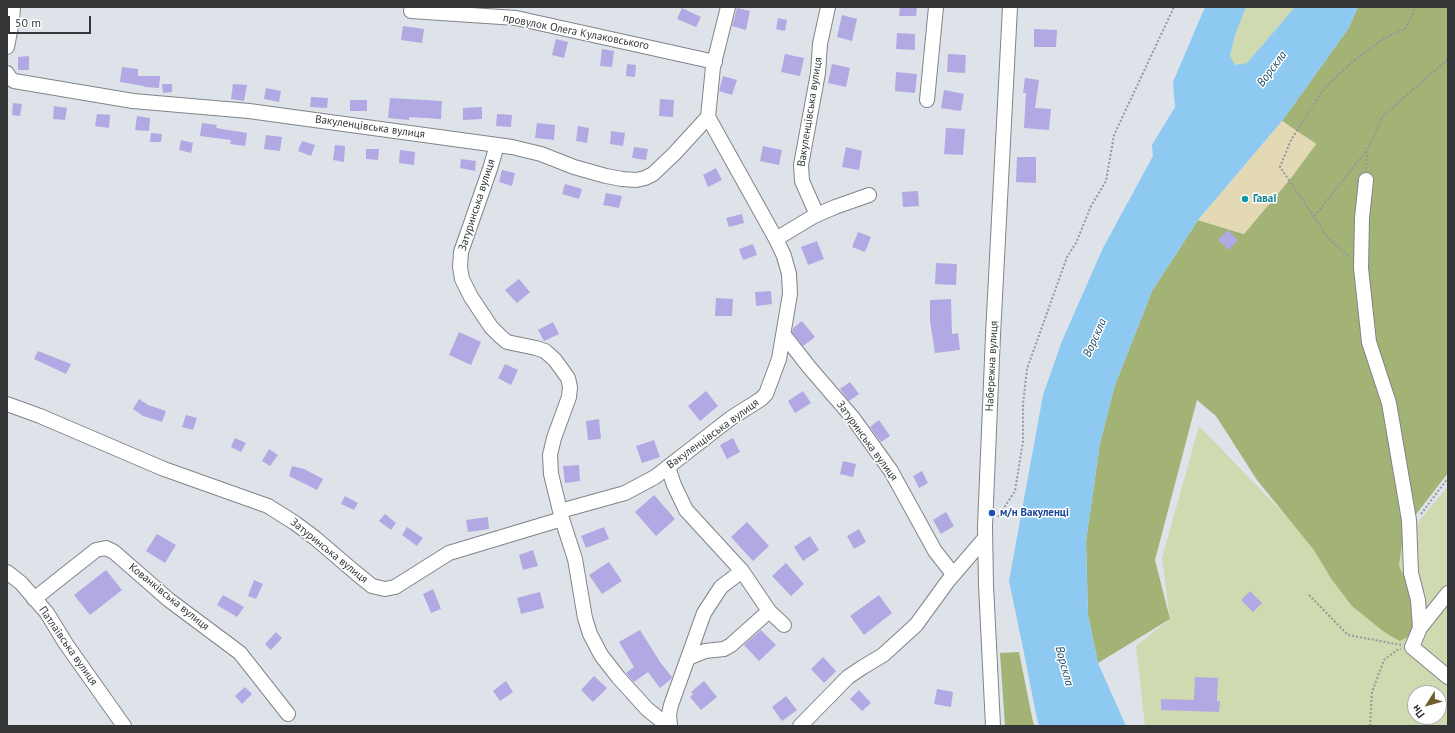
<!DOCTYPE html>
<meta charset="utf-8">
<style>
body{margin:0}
#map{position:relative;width:1455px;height:733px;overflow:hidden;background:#dee3e9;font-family:"PT Sans",sans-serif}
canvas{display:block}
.frame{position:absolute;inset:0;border:8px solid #333537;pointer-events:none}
.north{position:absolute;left:1407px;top:685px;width:40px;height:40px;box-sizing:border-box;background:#fff;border:1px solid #adaeaf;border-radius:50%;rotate:233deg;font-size:11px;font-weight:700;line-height:16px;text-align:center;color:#333537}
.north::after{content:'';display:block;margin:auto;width:14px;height:18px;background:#6e5e2c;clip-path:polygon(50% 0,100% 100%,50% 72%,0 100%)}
.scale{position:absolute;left:8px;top:16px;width:83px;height:18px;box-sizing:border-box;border:2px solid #333537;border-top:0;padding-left:5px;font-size:12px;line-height:14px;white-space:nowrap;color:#333537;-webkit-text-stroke:3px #fff;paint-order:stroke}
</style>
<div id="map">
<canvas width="1455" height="733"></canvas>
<div class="frame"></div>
<div class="north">Пн</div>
<div class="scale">50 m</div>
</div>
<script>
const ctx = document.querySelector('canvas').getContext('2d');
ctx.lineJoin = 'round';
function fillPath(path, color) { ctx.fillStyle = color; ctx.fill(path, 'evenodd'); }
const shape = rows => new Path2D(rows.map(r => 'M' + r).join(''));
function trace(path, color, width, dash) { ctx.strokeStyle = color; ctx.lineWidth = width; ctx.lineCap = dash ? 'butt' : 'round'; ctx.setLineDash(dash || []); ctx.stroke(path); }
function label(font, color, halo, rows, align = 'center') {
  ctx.font = font + ' "PT Sans",sans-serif'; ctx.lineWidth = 3; ctx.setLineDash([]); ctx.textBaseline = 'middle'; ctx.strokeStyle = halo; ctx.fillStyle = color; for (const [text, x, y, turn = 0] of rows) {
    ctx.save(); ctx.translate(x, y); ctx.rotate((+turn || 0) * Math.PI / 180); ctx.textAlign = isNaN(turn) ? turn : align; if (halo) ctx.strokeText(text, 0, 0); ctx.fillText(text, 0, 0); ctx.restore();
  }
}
const green = shape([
 [1246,7,1295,7,1247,63,1235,66,1230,57,1235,35],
 [1199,426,1360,592,1448,486,1448,726,1145,726,1136,646,1170,619,1162,558],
 [1415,693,1439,693,1439,717,1415,717]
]);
const forest = shape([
 [1358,7,1448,7,1448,473,1404,530,1399,565,1401,571,1410,582,1419,616,1411,634,1406,638,1400,641,1394,638,1383,631,1352,606,1332,580,1314,550,1257,480,1216,416,1197,400,1155,560,1170,619,1098,663,1088,615,1086,541,1100,443,1115,385,1152,291,1198,220,1244,234,1316,144,1282,121,1348,29],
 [1019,652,1033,722,1035,726,1005,726,1000,653]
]);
const sand = shape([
 [1282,121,1316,144,1292,177,1244,234,1198,220]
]);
const water = shape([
 [1205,7,1246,7,1235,35,1230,56,1235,65,1247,63,1295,7,1358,7,1348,29,1282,121,1198,220,1152,291,1115,385,1100,443,1086,541,1088,615,1098,663,1126,726,1039,726,1037,719,1024,653,1009,581,1043,395,1062,341,1103,248,1153,156,1152,145,1175,107,1173,82]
]);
const building = shape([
 [900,7,917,7,916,16,899,16],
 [682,8,701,17,696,27,677,19],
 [737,8,750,11,746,30,732,26],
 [842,15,857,19,852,41,837,37],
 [778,18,787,20,785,31,776,29],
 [403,26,424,29,422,43,401,40],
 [1034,29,1057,30,1056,47,1034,47],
 [897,33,915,34,915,50,896,49],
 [556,39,568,42,564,58,552,55],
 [602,49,614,51,612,67,600,66],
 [785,54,804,58,800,76,781,72],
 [948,54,966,55,965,73,947,72],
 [29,56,29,70,18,70,18,57],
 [627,64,636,65,635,77,626,76],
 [832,64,850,68,846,87,828,83],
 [122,67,138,69,138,76,160,76,159,88,144,87,144,86,120,82],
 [896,72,917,74,915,93,895,91],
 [723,76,737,80,732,95,719,91],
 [1025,78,1039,80,1035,108,1051,109,1049,130,1024,128,1026,93,1023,93],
 [162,84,172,84,172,92,163,93],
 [233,84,247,85,244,101,231,99],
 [266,88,281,91,279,102,264,99],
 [944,90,964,94,961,111,941,108],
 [311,97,328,98,327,108,310,107],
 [390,98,442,101,441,119,409,117,409,120,388,118],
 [660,99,674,100,673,117,659,116],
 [350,100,367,100,367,111,350,111],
 [13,103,22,104,20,116,12,115],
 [54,106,67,108,65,120,53,119],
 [482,107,482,119,463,120,463,108],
 [97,114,110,115,109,128,95,126],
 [497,114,512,115,511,127,496,126],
 [137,116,150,118,149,131,135,130],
 [202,123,217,125,216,128,247,133,245,146,230,144,231,140,200,136],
 [537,123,555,125,554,140,535,138],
 [578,126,589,128,587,143,576,141],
 [946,128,965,129,963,155,944,154],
 [611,131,625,133,623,146,610,144],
 [151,133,162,134,161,142,150,142],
 [266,135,282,137,280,151,264,149],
 [181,140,193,143,191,153,179,150],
 [302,141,315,145,311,156,298,151],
 [335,145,345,146,344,162,333,160],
 [763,146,782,150,779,165,760,161],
 [634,147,648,149,646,160,632,158],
 [846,147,862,151,859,170,842,167],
 [366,149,379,149,378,160,366,159],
 [400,150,415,152,414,165,399,163],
 [1017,157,1036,157,1036,183,1016,182],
 [461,159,476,161,475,171,460,168],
 [716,168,722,180,708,187,703,175],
 [502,170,515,173,512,186,499,182],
 [565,184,582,189,579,199,562,194],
 [918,191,919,206,903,207,902,192],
 [606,193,622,196,619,208,603,205],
 [742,214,744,223,729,227,726,218],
 [1228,230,1238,240,1229,250,1218,240],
 [858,232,871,237,865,252,852,247],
 [817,241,824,259,808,265,801,247],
 [753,244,757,255,743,260,739,249],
 [936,263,957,264,956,285,935,284],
 [519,279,530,292,517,303,505,290],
 [771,291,772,304,756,306,755,292],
 [716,298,733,299,732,316,715,316],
 [951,299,952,334,958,333,960,350,935,353,930,321,930,300],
 [802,321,815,337,803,346,792,332,793,328],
 [553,322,559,334,544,341,538,330],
 [459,332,481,342,471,365,449,355],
 [38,351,71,364,66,374,34,359],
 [505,364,518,370,511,385,498,378],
 [850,382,859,394,849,401,840,389],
 [706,391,718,406,700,421,688,406],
 [803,391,811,403,795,413,788,401],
 [139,399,148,405,166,411,162,422,143,416,133,409],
 [186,415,197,418,193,430,182,427],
 [599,419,601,439,588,440,586,421],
 [879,420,890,436,881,442,870,427],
 [235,438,246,443,241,452,231,447],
 [733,438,740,452,727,459,720,445],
 [654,440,660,457,642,463,636,446],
 [269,449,278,455,270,466,262,461],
 [843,461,856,464,853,477,840,474],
 [579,465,580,481,565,483,563,466],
 [292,466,304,469,323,479,317,490,289,476],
 [922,471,928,483,919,488,913,476],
 [654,495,675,519,656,536,635,512],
 [345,496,358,503,354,510,341,504],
 [946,512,954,526,941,534,933,520],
 [385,514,396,523,391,530,379,521],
 [488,517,489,529,468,532,466,520],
 [747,522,769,546,753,561,731,537],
 [407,527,423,538,417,546,402,535],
 [604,527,609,539,586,548,581,536],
 [859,529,866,542,854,549,847,536],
 [157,534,176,545,165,563,146,551],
 [810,536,819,550,803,561,794,547],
 [533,550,538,566,523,570,519,555],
 [609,562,622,581,602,594,589,575],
 [786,563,804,584,791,596,772,576],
 [106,570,122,590,90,615,74,595],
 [254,580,263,584,256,599,248,596],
 [433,589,441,609,431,613,423,594],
 [1250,591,1262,603,1253,612,1241,600],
 [540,592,544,608,521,614,517,598],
 [223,595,244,607,237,617,217,605],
 [879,595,892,613,864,635,850,616],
 [640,630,660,662,672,677,671,679,660,688,648,672,634,682,626,673,634,667,619,642],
 [761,630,776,645,759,661,744,645],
 [276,632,282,638,271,650,265,644],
 [823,657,836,671,824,683,811,669],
 [594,676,607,688,593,702,581,690],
 [1195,677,1218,678,1217,701,1220,701,1219,712,1161,710,1161,699,1194,700],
 [506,681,513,692,500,701,493,691],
 [704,681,717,697,701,710,690,697,693,694,691,692],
 [245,687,252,694,242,704,235,696],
 [937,689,953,692,951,707,934,704],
 [859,690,871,703,862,711,850,699],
 [786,696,797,710,782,721,772,707]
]);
const path = shape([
 [1366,169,1367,151,1383,116,1448,59],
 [1315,216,1366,151],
 [1348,256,1329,239,1280,167,1291,140,1323,90,1351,63,1383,39,1406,28,1416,7],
 [1421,514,1448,478],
 [998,517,1015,491,1023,441,1023,404,1027,369,1067,257,1076,243,1091,206,1106,181,1114,135,1174,7],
 [1309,595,1348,635,1401,645],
 [1370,726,1372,692,1384,660,1397,650,1401,649]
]);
const minor = shape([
 [411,11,516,18,715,62],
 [7,47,12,21,13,7],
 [7,73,10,78,14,81,133,101,249,111,512,147,541,154,574,167,606,176,622,179,636,180,645,178,653,174,674,154,708,117],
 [927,100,936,7],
 [497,145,490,169,461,252,460,267,462,279,471,297,491,327,500,336,507,342,536,348,545,351,555,360,568,378,570,387,569,397,554,438,550,455,551,474,562,519,575,559,585,618,590,634,601,655,618,677,647,709,668,726],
 [1366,180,1362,218,1361,268,1369,342,1389,403,1409,520,1411,573,1418,600,1420,628,1412,647,1448,677],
 [817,215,802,181,801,165,818,73,820,44,828,7],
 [776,239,814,216,835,207,869,195],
 [784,335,809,367,853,418,891,471,935,551,953,574],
 [7,404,40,416,164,469,268,506,295,523,315,538,356,573,372,586,385,589,395,587,449,553,562,519],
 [668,467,674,485,686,510,742,571,769,611,784,625],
 [560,511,625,493,655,477,731,418,761,399,766,394,779,359,790,294,789,274,784,256,776,239,708,117,713,67,728,7],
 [7,572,21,583,47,613,66,644,124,726],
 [34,599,96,550,106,548,114,552,169,600,240,653,288,714],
 [1420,628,1448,593],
 [688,658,705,651,724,649,731,645,769,611],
 [670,726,669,714,671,705,704,613,721,587,742,571],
 [800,726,848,677,863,667,883,655,916,625,948,581,985,538],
 [993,726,986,585,985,526,993,335,1010,7]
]);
const markers = [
 [1245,199,4,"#0f9aa8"],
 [992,513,4,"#1a4fb4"]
];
const streetNames = [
 ["провулок Олега Кулаковського",576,32,11],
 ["Вакуленцівська вулиця",810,112,-81],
 ["Вакуленцівська вулиця",370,127,8],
 ["Затуринська вулиця",477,205,-72],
 ["Набережна вулиця",992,366,-87],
 ["Вакуленцівська вулиця",713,434,-36],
 ["Затуринська вулиця",867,441,54],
 ["Затуринська вулиця",329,551,39],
 ["Кованківська вулиця",169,597,39],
 ["Патлаївська вулиця",68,646,55]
];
const cultureNames = [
 ["Гаваї",1253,199]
];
const transitNames = [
 ["м/н Вакуленці",1000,513]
];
const waterNames = [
 ["Ворскла",1272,69,-53],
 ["Ворскла",1095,338,-66],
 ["Ворскла",1064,666,75]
];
fillPath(green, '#cfdab1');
fillPath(forest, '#a3b275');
fillPath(sand, '#e3d9b4');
fillPath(water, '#8dc9f1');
fillPath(building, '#b2a8e3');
trace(minor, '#808489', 16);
trace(path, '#94979c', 2, [2, 2]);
trace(minor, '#fff', 14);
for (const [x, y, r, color] of markers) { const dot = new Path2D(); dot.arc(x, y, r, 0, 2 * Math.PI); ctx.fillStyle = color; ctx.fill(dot); trace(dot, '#fff', 1.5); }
label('11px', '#333537', '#fff', streetNames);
label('bold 11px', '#0d838f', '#fff', cultureNames, 'left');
label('bold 11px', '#164399', '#fff', transitNames, 'left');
label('italic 12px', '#1c4b66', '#fff', waterNames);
</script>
